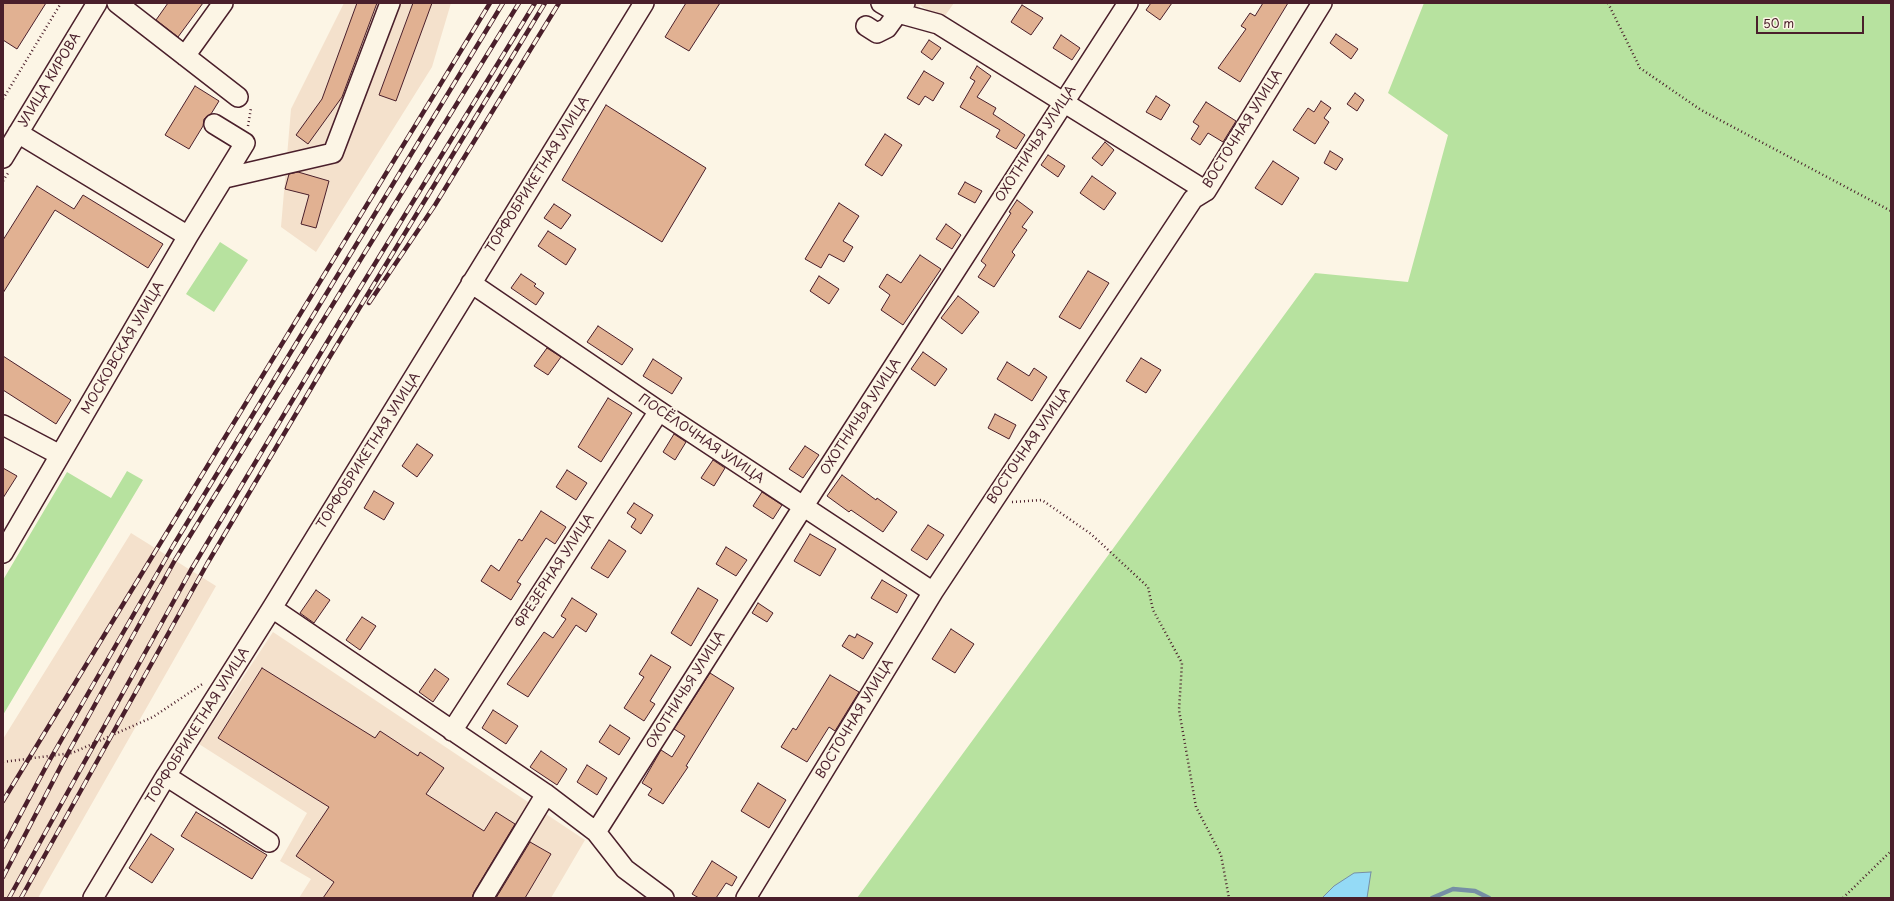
<!DOCTYPE html>
<meta charset="utf-8">
<style>
body{margin:0}
#map{position:relative;width:1894px;height:901px;overflow:hidden;background:#fcf5e5;font-family:"Playpen Sans",sans-serif}
canvas{display:block}
.frame{position:absolute;inset:0;border:4px solid #4a1f2b;pointer-events:none}
.scale{position:absolute;left:1756px;top:16px;width:108px;height:18px;box-sizing:border-box;border:2px solid #4a1f2b;border-top:0;padding-left:5px;font-size:12px;line-height:14px;white-space:nowrap;color:#4a1f2b;-webkit-text-stroke:3px #fcf5e5;paint-order:stroke}
</style>
<div id="map">
<canvas width="1894" height="901"></canvas>
<div class="frame"></div>
<div class="scale">50 m</div>
</div>
<script>
const ctx = document.querySelector('canvas').getContext('2d');
ctx.lineJoin = 'round';
function fillPath(path, color) { ctx.fillStyle = color; ctx.fill(path, 'evenodd'); }
const shape = rows => new Path2D(rows.map(r => 'M' + r).join(''));
function trace(path, color, width, dash) { ctx.strokeStyle = color; ctx.lineWidth = width; ctx.lineCap = dash ? 'butt' : 'round'; ctx.setLineDash(dash || []); ctx.stroke(path); }
function label(font, color, halo, rows, align = 'center') {
  ctx.font = font + ' "Playpen Sans",sans-serif'; ctx.lineWidth = 4; ctx.setLineDash([]); ctx.textBaseline = 'middle'; ctx.strokeStyle = halo; ctx.fillStyle = color; for (const [text, x, y, turn = 0] of rows) {
    ctx.save(); ctx.translate(x, y); ctx.rotate((+turn || 0) * Math.PI / 180); ctx.textAlign = isNaN(turn) ? turn : align; if (halo) ctx.strokeText(text, 0, 0); ctx.fillText(text, 0, 0); ctx.restore();
  }
}
const built = shape([
 [344,3,451,3,432,67,316,252,281,227,291,109],
 [897,3,954,3,942,20,920,5,913,10],
 [131,533,216,586,38,898,3,898,3,739],
 [273,632,585,840,551,898,299,898,311,879,280,861,307,813,199,744]
]);
const green = shape([
 [1424,3,1891,3,1891,898,857,898,1315,273,1408,282,1448,135,1388,93],
 [220,242,248,260,214,312,186,294],
 [127,471,143,480,3,715,3,580,67,472,111,498]
]);
const water = shape([
 [1371,872,1367,898,1322,898,1334,886,1354,873,1371,872]
]);
const stream = shape([
 [1432,898,1453,889,1475,891,1489,898]
]);
const building = shape([
 [3,3,46,3,17,49,3,40,3,3],
 [168,3,203,3,178,37,156,20,168,3],
 [357,3,377,3,342,97,308,144,296,135,322,99,357,3],
 [413,3,432,3,396,101,379,95,413,3],
 [686,3,720,3,689,51,665,37,686,3],
 [1151,3,1172,3,1160,20,1146,10,1151,3],
 [1263,3,1288,3,1240,82,1218,68,1246,29,1241,26,1250,13,1255,16,1263,3],
 [1022,5,1043,18,1031,35,1011,22,1022,5],
 [1336,34,1358,49,1351,59,1330,43,1336,34],
 [1061,35,1080,48,1072,60,1053,48,1061,35],
 [929,40,941,48,932,60,921,52,929,40],
 [977,66,991,76,977,97,996,108,993,114,1025,135,1016,149,996,137,1000,130,960,107,975,81,970,78,977,66],
 [924,71,944,83,933,101,925,96,919,105,907,98,924,71],
 [195,86,219,101,211,114,204,119,203,126,189,149,165,135,195,86],
 [1355,93,1364,100,1357,111,1347,104,1355,93],
 [1156,96,1170,105,1161,120,1146,112,1156,96],
 [1321,101,1331,108,1324,118,1329,122,1315,144,1293,130,1308,108,1314,112,1321,101],
 [1206,102,1236,121,1223,142,1208,133,1200,145,1191,139,1199,126,1193,122,1206,102],
 [606,105,706,168,662,242,562,180,606,105],
 [885,134,902,145,882,176,865,165,885,134],
 [1105,142,1114,150,1102,166,1092,158,1105,142],
 [1330,151,1343,159,1336,170,1324,163,1330,151],
 [1048,155,1065,166,1058,177,1041,165,1048,155],
 [1273,161,1299,178,1282,205,1255,188,1273,161],
 [298,172,329,181,316,228,301,224,309,195,285,189,289,174,298,172],
 [1092,176,1116,193,1104,210,1080,193,1092,176],
 [965,182,982,191,975,203,958,194,965,182],
 [37,186,74,209,83,195,163,244,148,268,55,210,3,293,3,240,37,186],
 [1017,200,1033,212,1022,227,1027,230,1012,252,1015,255,994,287,978,277,986,265,981,261,1011,213,1009,212,1017,200],
 [839,203,859,216,843,241,853,247,844,262,829,254,821,268,805,259,839,203],
 [554,204,571,215,561,229,544,218,554,204],
 [946,224,961,235,952,249,936,239,946,224],
 [548,231,576,249,566,265,538,246,548,231],
 [920,255,941,269,903,325,881,310,890,295,879,287,887,274,901,283,920,255],
 [1088,271,1109,283,1080,329,1059,317,1088,271],
 [521,274,536,284,534,286,544,293,536,305,511,288,521,274],
 [819,276,839,289,829,304,810,291,819,276],
 [958,296,979,312,962,334,941,318,958,296],
 [598,326,633,349,622,365,587,342,598,326],
 [547,348,561,357,548,375,534,366,547,348],
 [923,352,947,369,935,386,911,369,923,352],
 [3,356,71,400,56,424,3,390,3,356],
 [1141,358,1161,370,1146,393,1126,381,1141,358],
 [653,359,682,378,672,394,643,376,653,359],
 [1007,362,1029,376,1034,368,1047,377,1032,401,997,379,1007,362],
 [608,398,632,413,601,462,578,447,608,398],
 [995,414,1016,425,1009,439,988,428,995,414],
 [674,434,686,442,675,460,663,452,674,434],
 [417,444,433,455,417,477,402,466,417,444],
 [805,446,819,455,803,478,789,469,805,446],
 [713,460,725,468,714,486,701,478,713,460],
 [3,468,17,476,3,498,3,468],
 [567,470,587,483,576,500,556,487,567,470],
 [842,475,876,500,877,498,897,512,883,532,851,510,849,512,827,496,842,475],
 [374,491,394,503,384,520,364,508,374,491],
 [762,492,782,505,773,519,753,506,762,492],
 [634,503,653,515,641,534,631,527,636,519,627,513,634,503],
 [541,511,566,527,555,544,546,538,517,582,521,584,511,600,481,581,491,565,499,571,519,539,522,541,541,511],
 [928,525,944,535,927,560,911,550,928,525],
 [810,534,836,549,820,576,794,561,810,534],
 [609,540,626,551,608,578,591,568,609,540],
 [726,547,747,560,736,576,716,564,726,547],
 [882,580,907,595,897,613,871,598,882,580],
 [698,588,718,600,691,646,671,633,698,588],
 [316,590,330,600,314,623,300,613,316,590],
 [572,598,597,614,586,632,576,625,528,697,507,684,544,632,553,638,566,619,561,616,572,598],
 [758,603,773,613,767,622,752,613,758,603],
 [362,617,376,626,360,650,346,640,362,617],
 [951,629,974,644,955,673,932,659,951,629],
 [857,634,873,643,863,659,842,646,849,635,855,638,857,634],
 [651,655,671,667,650,701,655,704,644,721,624,708,644,677,639,674,651,655],
 [262,668,375,738,380,731,418,756,420,752,444,768,426,794,484,831,496,812,515,824,474,892,472,898,323,898,334,882,296,856,329,807,218,738,262,668],
 [435,669,449,679,433,702,419,692,435,669],
 [710,673,734,688,686,766,688,767,663,804,648,795,652,789,642,783,661,750,672,757,685,736,674,729,710,673],
 [830,675,859,692,835,731,829,727,807,762,781,747,793,728,796,730,830,675],
 [493,710,518,726,506,744,482,728,493,710],
 [610,725,630,738,619,755,599,742,610,725],
 [541,751,567,769,557,785,530,767,541,751],
 [587,765,607,778,597,795,577,782,587,765],
 [758,783,786,800,769,828,741,811,758,783],
 [196,812,267,855,252,879,181,836,196,812],
 [151,834,174,849,152,883,129,868,151,834],
 [530,842,551,854,525,898,496,898,530,842],
 [712,861,737,877,732,886,726,883,716,898,699,898,692,894,712,861]
]);
const path = shape([
 [1608,3,1640,68,1701,110,1891,211],
 [3,99,61,3],
 [248,126,251,108],
 [3,181,8,173],
 [1012,502,1042,500,1091,534,1148,587,1153,610,1182,663,1179,710,1196,807,1221,855,1229,898],
 [3,762,72,753,153,717,204,683],
 [1843,898,1891,851]
]);
const minor = shape([
 [117,3,238,97],
 [881,3,898,13,938,24,1206,191],
 [866,26,877,33,887,28,905,3],
 [185,56,223,3],
 [18,133,188,236],
 [3,158,97,3],
 [225,178,333,153,390,3],
 [471,283,659,411,933,592],
 [3,425,60,455],
 [3,553,188,236,245,143,214,124],
 [272,608,546,794,596,832,625,869,664,898],
 [452,731,659,411],
 [166,776,269,842],
 [596,832,803,507,1128,3],
 [93,898,166,776,272,608,644,3],
 [483,898,546,794],
 [746,898,933,592,1193,199,1206,191,1322,3]
]);
const rail = shape([
 [369,303,435,205,559,3],
 [3,801,490,3],
 [3,847,48,763,173,546,503,3],
 [3,877,62,764,175,560,519,3],
 [9,898,191,570,341,319,535,3],
 [21,898,207,564,329,358,545,3]
]);
const streetNames = [
 ["УЛИЦА КИРОВА",50,80,-59],
 ["ВОСТОЧНАЯ УЛИЦА",1243,129,-58],
 ["ОХОТНИЧЬЯ УЛИЦА",1036,144,-57],
 ["ТОРФОБРИКЕТНАЯ УЛИЦА",538,175,-58],
 ["МОСКОВСКАЯ УЛИЦА",123,348,-60],
 ["ОХОТНИЧЬЯ УЛИЦА",861,417,-57],
 ["ПОСЁЛОЧНАЯ УЛИЦА",701,439,34],
 ["ВОСТОЧНАЯ УЛИЦА",1029,446,-56],
 ["ТОРФОБРИКЕТНАЯ УЛИЦА",369,451,-58],
 ["ФРЕЗЕРНАЯ УЛИЦА",555,571,-57],
 ["ОХОТНИЧЬЯ УЛИЦА",686,690,-58],
 ["ВОСТОЧНАЯ УЛИЦА",855,719,-59],
 ["ТОРФОБРИКЕТНАЯ УЛИЦА",198,726,-58]
];
fillPath(built, '#f4e1cc');
fillPath(green, '#b7e29f');
fillPath(water, '#94daf6');
trace(water, '#768fa5', 1);
trace(stream, '#768fa5', 4.5);
fillPath(building, '#e1b192');
trace(building, '#4a1f2b', 1);
trace(minor, '#4a1f2b', 22);
trace(path, '#4a1f2b', 2.5, [1, 3]);
trace(minor, '#fcf5e5', 19);
trace(rail, '#4a1f2b', 4.5);
trace(rail, '#fcf5e5', 3, [9]);
label('13px', '#4a1f2b', '#fcf5e5', streetNames);
</script>
